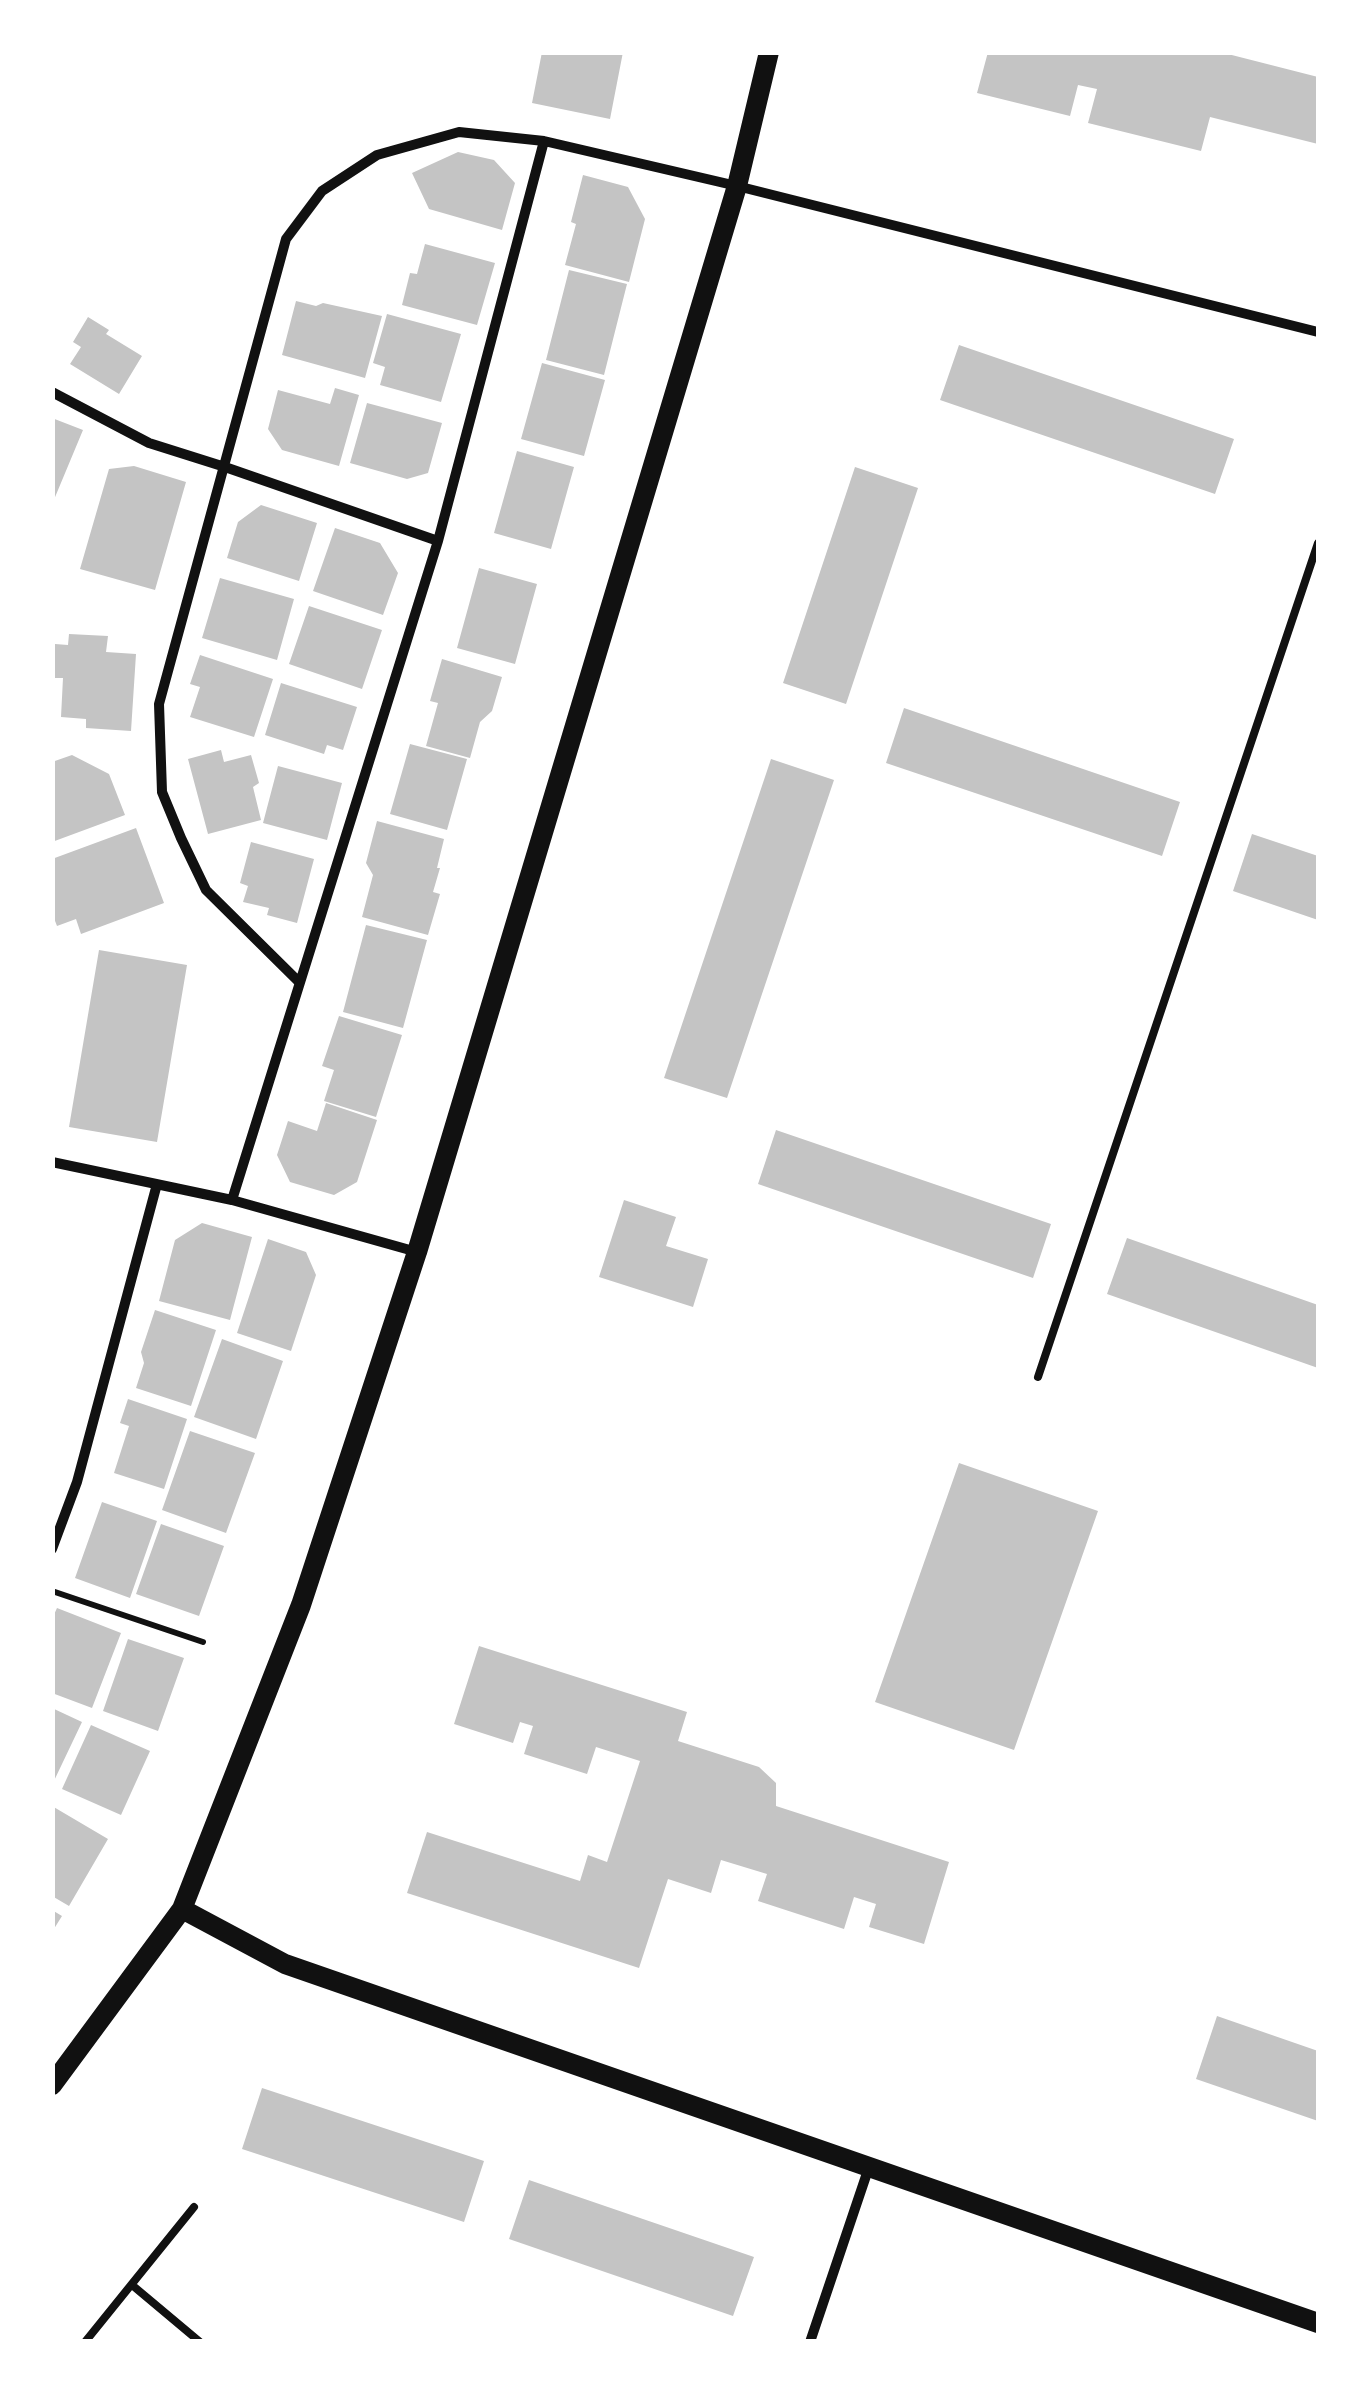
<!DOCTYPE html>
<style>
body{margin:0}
#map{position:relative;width:1371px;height:2394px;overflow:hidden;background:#fff;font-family:Barlow,sans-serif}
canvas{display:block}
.frame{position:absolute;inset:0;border:55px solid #fff;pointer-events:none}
</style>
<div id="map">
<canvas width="1371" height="2394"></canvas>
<div class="frame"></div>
</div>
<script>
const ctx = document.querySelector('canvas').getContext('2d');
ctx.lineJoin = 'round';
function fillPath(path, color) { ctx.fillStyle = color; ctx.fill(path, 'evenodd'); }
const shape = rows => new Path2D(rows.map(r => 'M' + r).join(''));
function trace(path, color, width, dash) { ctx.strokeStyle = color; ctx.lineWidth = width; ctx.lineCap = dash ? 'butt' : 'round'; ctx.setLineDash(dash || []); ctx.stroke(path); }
const building = shape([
 [542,52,623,52,610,119,532,103],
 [988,52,1220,52,1318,77,1318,144,1210,117,1201,151,1088,123,1097,89,1078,85,1070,116,977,93],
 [458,152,494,160,515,183,502,230,429,209,412,173],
 [583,175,628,187,645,219,629,282,565,265,576,224,571,222],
 [425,244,495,263,477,325,402,305,410,273,417,274],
 [569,270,627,284,604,375,546,360],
 [296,301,316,306,323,303,382,316,365,378,282,355],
 [387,314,461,334,441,402,380,385,385,367,373,363],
 [88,317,109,330,106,334,142,356,119,394,70,364,81,347,73,342],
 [959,345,1234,439,1215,494,940,400],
 [542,363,605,380,584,456,521,439],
 [335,388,359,395,339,466,282,450,268,429,278,390,330,404],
 [367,403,442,423,428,473,407,479,350,463],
 [52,418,83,430,53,502,52,502],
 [517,451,574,467,551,549,494,533],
 [134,466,186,482,155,590,80,569,109,469],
 [855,467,918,488,846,704,783,683],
 [261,505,317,523,299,581,227,558,238,522],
 [335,528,380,543,398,573,383,615,313,591],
 [479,568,537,584,515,664,457,648],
 [220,578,294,599,277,660,202,638],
 [309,606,382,630,362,689,289,664],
 [69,634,108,636,106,652,136,654,131,731,86,728,86,719,61,717,63,678,53,678,55,644,68,645],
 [200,655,273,679,254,737,190,717,200,687,190,684],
 [442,659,502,677,492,711,480,722,470,758,426,746,438,703,430,701],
 [281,683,357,707,343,750,327,745,324,754,265,735],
 [904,708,1180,802,1162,856,886,763],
 [410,744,467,759,447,830,390,814],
 [221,750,224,762,251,755,259,783,253,787,261,820,208,834,188,759],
 [72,755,109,774,125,815,52,842,52,762],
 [771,759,834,780,727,1098,664,1078],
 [278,766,342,783,327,840,263,823],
 [377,821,444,839,437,868,440,868,433,892,440,894,428,935,362,917,373,875,366,863],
 [136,828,164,903,81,934,76,919,57,926,52,913,52,859],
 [1252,834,1318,856,1318,920,1233,891],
 [251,842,314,859,297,923,267,915,269,908,243,902,248,886,240,883],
 [366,925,427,940,403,1028,343,1012],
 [99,950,187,965,157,1142,69,1127],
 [339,1016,402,1035,376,1117,324,1101,334,1070,322,1066],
 [326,1103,377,1120,357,1182,334,1195,290,1182,277,1155,288,1121,317,1131],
 [776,1130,1051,1224,1033,1278,758,1184],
 [624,1200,676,1217,666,1246,708,1259,693,1307,599,1277],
 [202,1223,252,1237,230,1320,159,1301,175,1240],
 [1127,1238,1318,1305,1318,1368,1107,1294],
 [268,1239,306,1252,316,1275,291,1351,237,1333],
 [155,1310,216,1330,191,1406,136,1388,144,1363,141,1352],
 [222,1339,283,1361,256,1439,194,1417],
 [128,1399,187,1419,164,1489,114,1473,129,1426,120,1423],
 [190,1431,255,1453,226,1533,162,1510],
 [959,1463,1098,1511,1014,1750,875,1702],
 [102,1502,157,1521,130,1598,75,1578],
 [161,1524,224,1546,199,1616,136,1594],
 [57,1608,121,1633,92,1708,52,1693,52,1619],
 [128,1639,184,1658,158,1731,103,1711],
 [479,1646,687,1712,678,1741,759,1767,776,1783,776,1806,949,1862,924,1944,869,1927,876,1904,854,1897,844,1929,758,1901,767,1874,721,1860,711,1893,668,1879,639,1968,407,1893,427,1832,580,1881,588,1855,607,1862,640,1761,596,1747,587,1774,524,1754,533,1726,520,1722,513,1743,454,1724],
 [52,1708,82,1722,52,1785],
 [91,1725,150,1751,121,1815,62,1789],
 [52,1806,108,1839,69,1906,52,1896],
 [52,1910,62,1916,52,1932],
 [1217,2016,1318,2051,1318,2121,1196,2079],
 [262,2088,484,2161,464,2222,242,2149],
 [529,2180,754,2257,733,2316,509,2239]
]);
const path = shape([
 [52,1591,203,1642]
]);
const service = shape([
 [1038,1377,1318,543],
 [132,2285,200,2342],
 [85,2342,194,2207]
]);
const minor = shape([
 [52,392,149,443,225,467,438,541],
 [299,982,206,890,181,838,162,792,159,704,286,239,322,191,377,155,459,132,544,141,737,186,1318,332],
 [52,1162,232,1200,417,1252],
 [232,1200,438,541,544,141],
 [52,1549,77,1482,157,1184],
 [810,2342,869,2167]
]);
const secondary = shape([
 [182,1909,285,1964,1318,2323],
 [52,2085,182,1909,301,1605,417,1252,737,186,769,52]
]);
fillPath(building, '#c4c4c4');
trace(path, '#111', 6);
trace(service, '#111', 8);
trace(minor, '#111', 10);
trace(secondary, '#111', 20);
</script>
